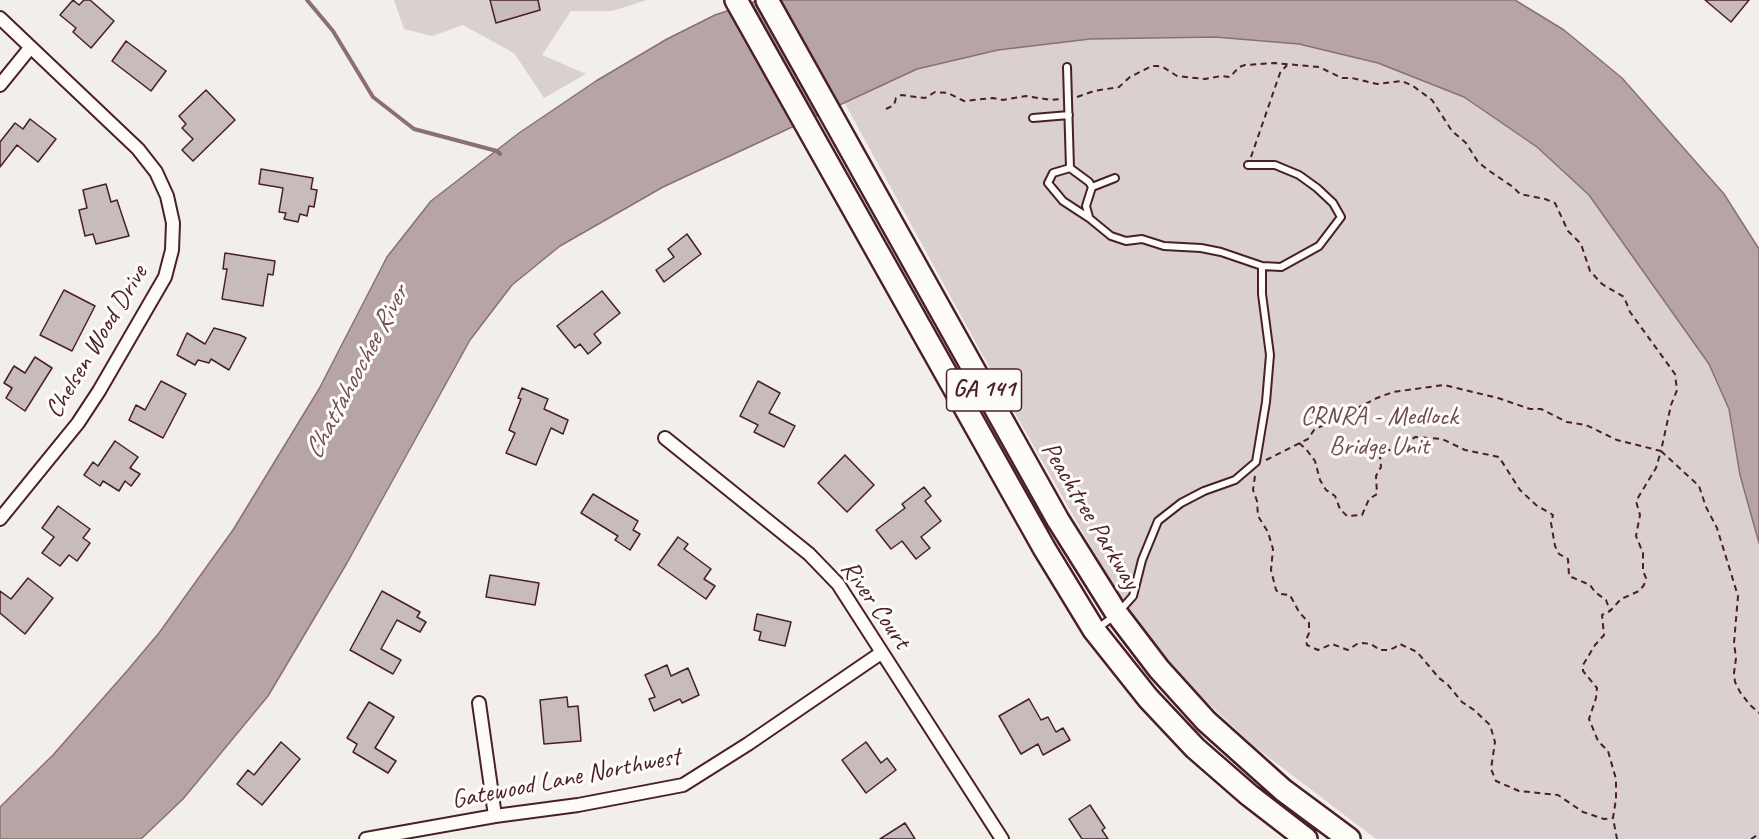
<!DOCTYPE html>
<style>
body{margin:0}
canvas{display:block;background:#f2efeb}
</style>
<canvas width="1759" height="839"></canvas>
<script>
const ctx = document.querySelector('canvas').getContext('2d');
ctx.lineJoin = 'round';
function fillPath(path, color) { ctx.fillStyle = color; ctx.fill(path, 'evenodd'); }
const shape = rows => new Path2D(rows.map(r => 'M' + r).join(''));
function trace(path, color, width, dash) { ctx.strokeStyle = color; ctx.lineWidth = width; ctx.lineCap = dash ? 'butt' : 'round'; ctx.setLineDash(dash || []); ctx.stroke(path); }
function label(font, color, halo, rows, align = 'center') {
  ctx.font = font + ' Caveat,sans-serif'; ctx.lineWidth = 6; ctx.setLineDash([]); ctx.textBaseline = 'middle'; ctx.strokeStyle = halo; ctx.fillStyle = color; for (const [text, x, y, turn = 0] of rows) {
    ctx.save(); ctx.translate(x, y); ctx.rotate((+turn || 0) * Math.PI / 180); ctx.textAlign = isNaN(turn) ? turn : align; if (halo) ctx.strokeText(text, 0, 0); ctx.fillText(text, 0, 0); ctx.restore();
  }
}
const green = shape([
 [394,0,647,0,612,11,571,11,542,55,586,74,544,98,514,53,463,25,432,36,404,29],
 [1215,37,1299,44,1379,63,1464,97,1537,147,1589,195,1709,364,1729,409,1740,474,1759,545,1759,839,1376,839,1255,747,1195,691,1128,612,999,385,844,102,917,69,998,50,1090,39]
]);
const water = shape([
 [759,0,1515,0,1564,30,1622,78,1724,194,1759,249,1759,543,1740,475,1729,409,1709,364,1589,195,1537,147,1464,97,1378,63,1299,44,1215,37,1090,39,998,50,917,69,663,187,560,246,512,285,470,340,347,563,268,696,183,799,141,839,0,839,0,807,53,755,127,671,159,633,233,530,319,389,387,257,431,201,519,133,596,81,667,39,715,15,759,0]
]);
const stream = shape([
 [307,0,333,31,373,97,414,129,497,151,500,154]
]);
const building = shape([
 [73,0,79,5,84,0,90,0,114,21,91,48,73,32,76,28,60,15,73,0],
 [490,0,538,0,540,10,496,23,490,0],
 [1705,0,1749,0,1731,22,1705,0],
 [126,41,166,71,151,91,112,61,126,41],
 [206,90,235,120,193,161,182,150,193,139,182,128,186,124,179,116,206,90],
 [30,119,56,139,38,162,17,145,0,167,0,142,15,123,23,129,30,119],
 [261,169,313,178,311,189,317,190,314,207,309,206,307,216,300,214,298,222,284,219,286,213,279,212,283,188,259,184,261,169],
 [106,184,111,202,117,200,129,236,96,244,93,234,85,236,79,210,87,208,83,190,106,184],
 [687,234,701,254,664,282,656,270,674,257,668,249,687,234],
 [225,253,275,261,273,275,268,274,263,306,222,299,227,269,223,269,225,253],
 [64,290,95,306,72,351,40,335,64,290],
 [602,291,620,313,594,334,601,343,588,354,580,344,575,348,557,326,602,291],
 [214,328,240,335,246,338,229,370,211,359,209,363,198,360,195,365,177,355,187,333,205,344,214,328],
 [35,357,52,368,25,411,6,398,12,388,4,383,14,366,25,373,35,357],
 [161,381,186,394,163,438,129,420,136,405,145,410,161,381],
 [758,381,780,393,769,413,795,426,784,447,754,432,758,425,740,416,758,381],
 [522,388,548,399,544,409,568,420,563,434,551,428,536,465,506,453,515,433,509,430,521,399,518,398,522,388],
 [115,441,138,457,130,468,140,474,131,486,125,481,119,491,103,481,100,486,84,475,93,462,98,466,115,441],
 [845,455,874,485,847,512,818,483,845,455],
 [924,487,931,496,925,501,941,521,921,537,930,548,916,559,902,541,891,549,876,530,905,508,902,504,924,487],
 [593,494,638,521,633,530,640,534,630,550,615,540,618,536,581,513,593,494],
 [58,506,90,529,83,538,90,543,77,561,69,555,60,566,42,553,54,537,42,528,58,506],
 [678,537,688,544,684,549,711,569,704,579,715,586,706,599,658,565,678,537],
 [490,575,539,583,535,605,486,597,490,575],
 [28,578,53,598,25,634,0,613,0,591,11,599,28,578],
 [382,591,420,612,417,617,426,622,420,632,397,620,381,649,401,660,393,674,350,650,382,591],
 [757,614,791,622,785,646,759,640,761,632,754,630,757,614],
 [667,665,671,676,688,668,699,695,682,703,680,699,654,711,649,699,655,697,645,675,667,665],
 [567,697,568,707,578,706,581,741,544,744,540,700,567,697],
 [1029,699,1041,720,1048,717,1056,732,1063,728,1070,740,1043,755,1038,744,1021,754,999,716,1029,699],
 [369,702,394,717,375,748,396,761,388,773,353,752,357,744,347,738,369,702],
 [281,742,300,759,262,805,237,784,248,770,254,775,281,742],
 [866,742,881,763,887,758,896,770,866,793,842,760,866,742],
 [1090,805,1105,828,1102,830,1108,839,1082,839,1069,819,1090,805],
 [905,823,915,839,880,839,905,823]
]);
const path = shape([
 [1077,97,1094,91,1119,87,1130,77,1152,66,1157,66,1163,67,1177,76,1205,79,1221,76,1230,77,1239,67,1245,65,1274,63,1319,67,1342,78,1352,78,1377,84,1402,81,1413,86,1432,100,1452,131,1466,143,1478,162,1488,170,1513,187,1520,194,1545,199,1555,203,1568,231,1581,244,1590,271,1602,284,1624,297,1630,312,1675,374,1677,390,1671,405,1661,451,1699,486,1706,507,1717,528,1738,596,1734,643,1736,658,1734,673,1735,682,1740,692,1750,705,1759,713],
 [886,109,894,105,896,98,901,95,925,98,935,92,948,93,964,101,993,98,1003,100,1026,96,1051,100,1060,99],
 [1251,157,1280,73,1287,65],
 [1299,443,1306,449,1315,461,1320,480,1326,490,1335,496,1340,509,1347,516,1362,515,1369,499,1377,494,1376,476,1381,467,1380,456,1382,452,1404,446,1415,437,1442,439,1465,450,1499,457,1520,490,1536,505,1553,515,1551,523,1555,546,1559,554,1568,559,1569,576,1590,585,1595,592,1606,600,1610,611],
 [1266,460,1308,439,1314,430,1377,398,1393,392,1444,385,1498,398,1530,409,1541,409,1567,422,1586,425,1617,440,1661,451,1656,468,1636,501,1640,515,1636,536,1643,553,1643,571,1646,578,1644,585,1639,591,1621,599,1610,611,1602,615,1604,635,1595,645,1583,665,1583,671,1597,688,1596,698,1589,719,1598,741,1608,751,1616,779,1616,799,1613,818,1617,839],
 [1255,476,1253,490,1257,501,1258,516,1268,532,1273,549,1271,570,1276,590,1280,594,1290,595,1299,612,1309,623,1309,633,1306,640,1307,645,1318,650,1332,644,1348,650,1357,644,1363,643,1371,644,1380,650,1388,650,1394,648,1400,644,1417,652,1439,678,1448,685,1462,702,1474,710,1490,725,1495,742,1491,769,1496,781,1519,791,1558,795,1583,812,1604,819,1613,818],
 [1751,839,1759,834]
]);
const lane = shape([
 [1067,67,1070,168],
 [1033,118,1069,115],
 [1092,187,1089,182,1070,168,1053,173,1048,183,1063,201,1089,218,1111,236,1126,241,1142,239,1164,246,1201,248,1221,252,1262,266,1281,267,1319,246,1341,217,1333,203,1317,188,1299,175,1275,165,1248,165],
 [1089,217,1086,206,1092,187,1115,178],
 [1098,628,1117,614,1133,596,1142,560,1158,521,1181,503,1204,491,1235,480,1256,462,1266,402,1270,355,1262,294,1262,266]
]);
const street = shape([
 [0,18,138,149,156,172,167,196,173,223,172,250,165,277,99,391,78,423,0,519],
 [0,85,30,48],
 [665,438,809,554,838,584,1002,839],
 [479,703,495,816],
 [366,839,495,816,578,805,683,785,748,744,881,653]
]);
const highway = shape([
 [736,0,1044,548,1094,630,1148,698,1195,748,1249,795,1306,839],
 [767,0,1058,520,1117,614,1159,669,1206,721,1283,790,1349,839]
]);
const shields = [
 [984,390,75]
];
const shieldNames = [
 ["GA 141",984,390]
];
const streetNames = [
 ["Chelsen Wood Drive",97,342,-59],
 ["Peachtree Parkway",1090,516,59],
 ["River Court",875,605,55],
 ["Gatewood Lane Northwest",566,779,-11]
];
const parkNames = [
 ["CRNRA - Medlock",1379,417],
 ["Bridge Unit",1379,447]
];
const waterNames = [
 ["Chattahoochee River",357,373,-62]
];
fillPath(green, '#d9d0cf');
fillPath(water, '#b7a5a6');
trace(water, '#8b6f75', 1.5);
trace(stream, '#8b6f75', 4);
fillPath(building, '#c8bbbb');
trace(building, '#4a1f2b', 1.5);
trace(lane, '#4a1f2b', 10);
trace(street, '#4a1f2b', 16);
trace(highway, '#4a1f2b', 26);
trace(path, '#4a1f2b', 2, [6, 4.5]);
trace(lane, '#fdfcf7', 6);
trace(street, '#fdfcf7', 12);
trace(highway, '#fdfcf7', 21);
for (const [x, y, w] of shields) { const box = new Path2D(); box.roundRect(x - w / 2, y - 21, w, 42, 4.5); ctx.fillStyle = '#fdfcf7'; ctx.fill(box); trace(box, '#4a1f2b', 1.5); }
label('bold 24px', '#4a1f2b', null, shieldNames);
label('26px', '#4a1f2b', '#fdfcf7', streetNames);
label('26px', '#6e4b54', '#fdfcf7', parkNames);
label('italic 27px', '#704e56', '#fdfcf7', waterNames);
</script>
